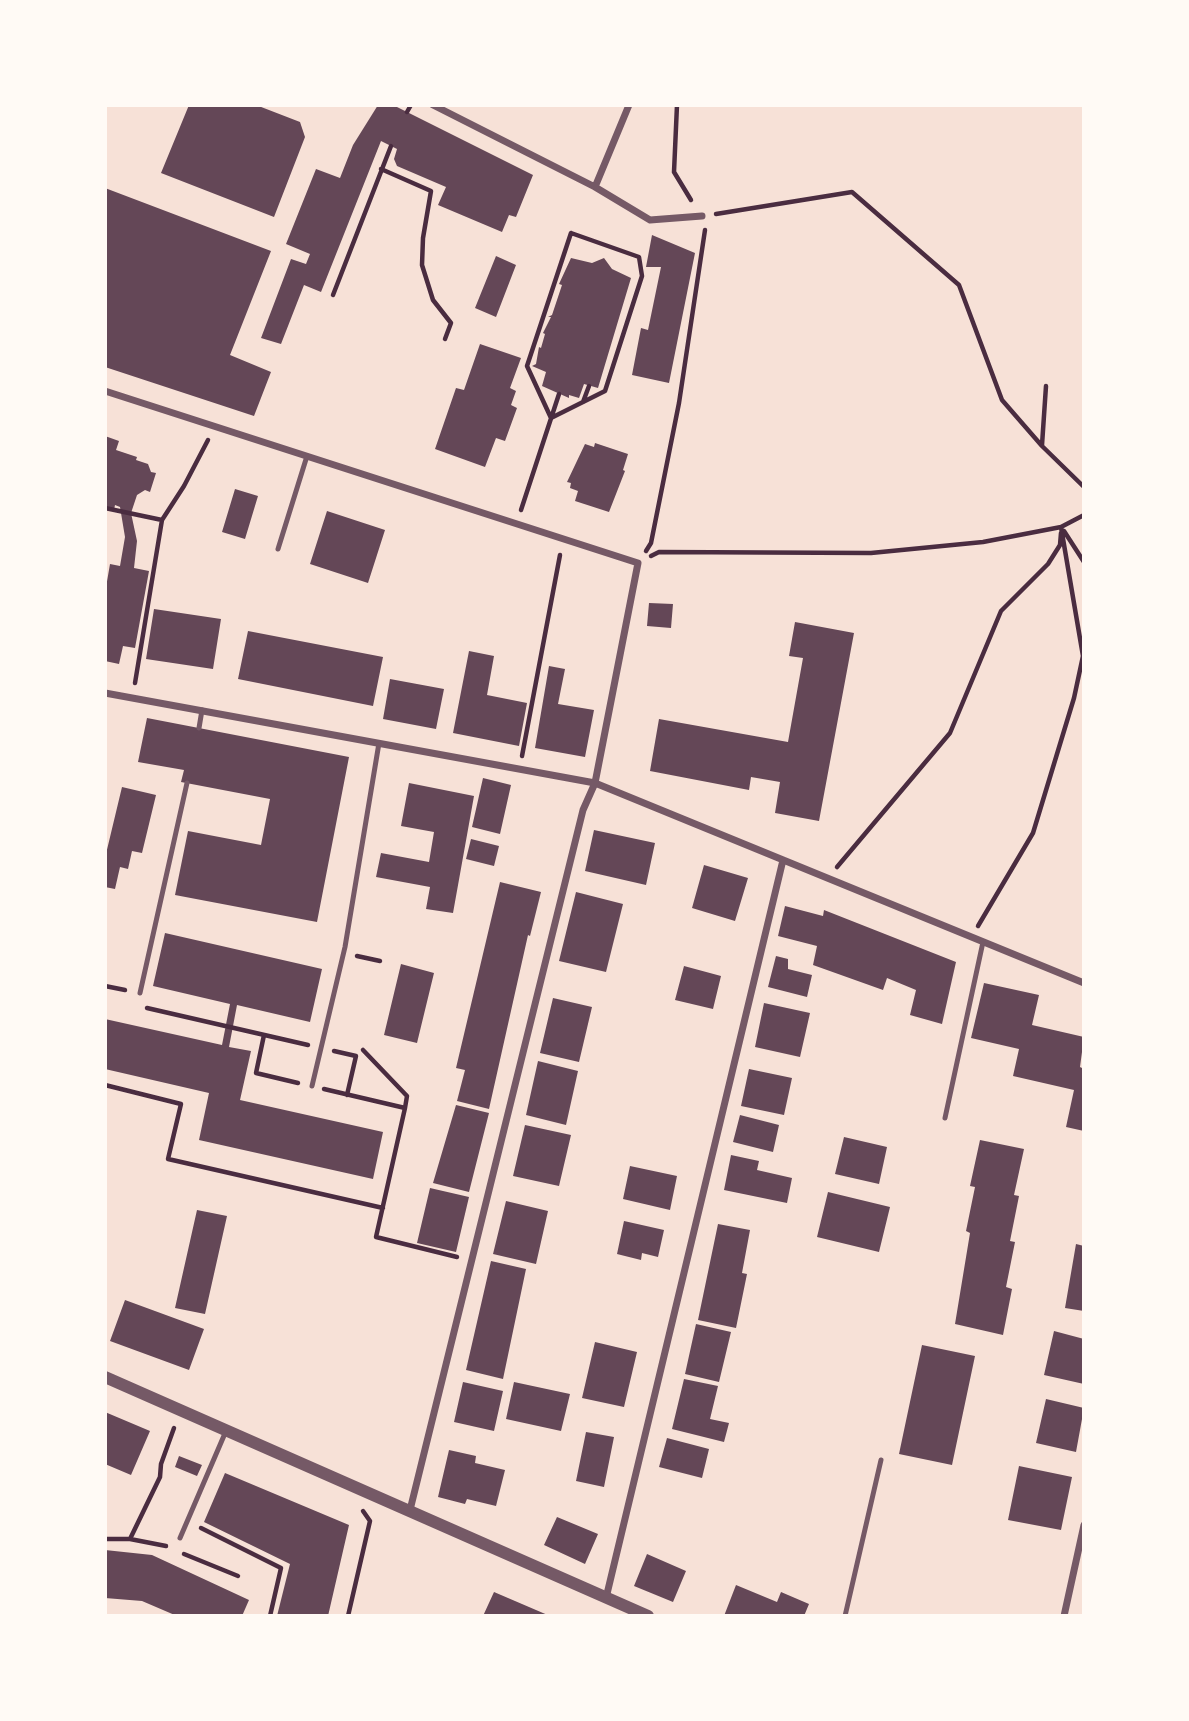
<!DOCTYPE html>
<style>
body{margin:0}
#map{position:relative;width:1189px;height:1721px;overflow:hidden;background:#f7e1d7;font-family:"Libre Baskerville",serif}
canvas{display:block}
.frame{position:absolute;inset:0;border:107px solid #fffaf5;pointer-events:none}
</style>
<div id="map">
<canvas width="1189" height="1721"></canvas>
<div class="frame"></div>
</div>
<script>
const ctx = document.querySelector('canvas').getContext('2d');
ctx.lineJoin = 'round';
function fillPath(path, color) { ctx.fillStyle = color; ctx.fill(path, 'evenodd'); }
const shape = rows => new Path2D(rows.map(r => 'M' + r).join(''));
function trace(path, color, width, dash) { ctx.strokeStyle = color; ctx.lineWidth = width; ctx.lineCap = dash ? 'butt' : 'round'; ctx.setLineDash(dash || []); ctx.stroke(path); }
const building = shape([
 [189,105,256,105,300,122,305,137,274,217,161,173],
 [378,105,393,105,533,175,516,217,509,215,502,232,438,205,446,187,397,166,394,159,397,149,381,141,321,292,304,285,281,344,261,338,291,259,306,264,310,254,286,244,316,169,340,178,353,145],
 [105,188,271,251,230,355,271,372,254,416,105,367],
 [652,235,695,253,669,383,632,375,641,328,648,330,661,267,646,267],
 [496,256,516,265,496,317,475,308],
 [571,258,592,263,604,258,612,269,631,278,598,388,584,384,579,398,569,395,569,398,542,386,546,372,532,366,536,364,539,347,541,348,545,334,543,333,551,317,548,317,552,315,562,285,559,284],
 [480,344,521,358,510,388,516,391,511,405,517,408,505,441,496,438,485,467,435,449,456,388,464,390],
 [105,436,119,441,116,450,137,457,136,460,148,464,151,472,156,473,150,492,145,490,137,495,131,513,137,541,134,568,149,571,135,648,123,646,119,664,105,661,105,593,110,564,120,566,125,537,120,507,115,505,114,510,105,508],
 [595,443,628,454,623,470,625,471,609,512,575,501,578,491,570,488,571,483,567,482,585,444,594,447],
 [235,489,258,496,245,539,222,532],
 [327,511,385,530,368,583,310,564],
 [649,603,673,604,671,628,647,626],
 [154,609,221,619,213,669,146,659],
 [795,622,854,633,819,821,775,813,780,782,751,777,749,790,650,771,659,719,788,742,803,658,789,656],
 [248,631,383,657,373,706,238,679],
 [469,651,494,656,487,695,527,703,519,746,453,733],
 [549,666,565,669,558,704,594,710,585,757,535,748],
 [390,679,444,689,436,729,383,719],
 [147,718,349,757,317,922,175,895,188,831,261,845,270,799,181,782,184,770,138,762],
 [483,778,511,785,500,834,472,827],
 [409,783,474,796,453,913,426,909,430,887,376,877,381,853,429,862,434,832,401,826],
 [122,787,156,795,142,853,132,851,128,869,120,867,115,889,105,887,105,858],
 [594,830,655,843,646,885,585,871],
 [471,839,499,846,494,866,466,859],
 [704,865,748,878,735,921,692,908],
 [500,882,541,892,530,936,528,935,489,1109,457,1101,465,1070,456,1068],
 [576,892,623,904,606,972,559,961],
 [785,906,823,916,824,910,956,962,942,1024,910,1015,916,990,887,978,883,990,813,965,817,946,778,936],
 [165,933,322,969,310,1022,237,1005,229,1047,251,1051,240,1100,383,1132,373,1179,199,1140,209,1093,105,1069,105,1019,222,1045,230,1004,153,986],
 [776,956,788,959,788,969,812,975,807,997,768,987],
 [401,964,434,973,417,1043,384,1035],
 [684,966,721,976,713,1009,675,1000],
 [984,983,1039,995,1032,1025,1084,1037,1080,1067,1084,1069,1084,1131,1066,1127,1074,1090,1013,1076,1019,1049,971,1038],
 [553,998,592,1007,579,1062,540,1053],
 [764,1003,810,1013,800,1057,755,1047],
 [538,1061,578,1071,566,1125,526,1115],
 [749,1069,792,1078,784,1115,741,1106],
 [456,1105,489,1113,469,1192,433,1183],
 [740,1115,779,1125,773,1152,733,1142],
 [525,1125,571,1135,559,1186,513,1176],
 [844,1137,887,1147,879,1184,835,1174],
 [980,1140,1024,1149,1014,1195,1019,1196,1010,1241,1015,1242,1006,1287,1012,1289,1003,1335,955,1324,970,1233,966,1231,975,1187,970,1186],
 [731,1155,759,1161,757,1170,792,1178,787,1203,724,1190],
 [630,1166,677,1176,670,1210,623,1199],
 [430,1188,469,1197,456,1252,417,1243],
 [828,1192,890,1207,879,1252,817,1237],
 [506,1201,548,1211,536,1264,493,1254],
 [197,1210,227,1216,205,1314,175,1308],
 [624,1221,664,1230,658,1257,642,1253,641,1260,617,1254],
 [718,1224,750,1230,742,1273,747,1274,736,1328,698,1320],
 [1076,1244,1084,1246,1084,1311,1065,1308],
 [491,1261,526,1269,503,1379,466,1370],
 [125,1300,204,1329,189,1370,110,1341],
 [696,1324,731,1332,719,1382,685,1374],
 [1054,1331,1084,1339,1084,1384,1044,1375],
 [595,1342,637,1352,624,1407,582,1398],
 [922,1345,975,1356,952,1465,899,1454],
 [684,1379,718,1386,710,1419,729,1423,724,1442,672,1429],
 [463,1382,503,1391,494,1431,454,1422],
 [514,1382,570,1394,561,1431,506,1419],
 [1046,1399,1084,1408,1076,1452,1036,1443],
 [105,1412,150,1431,131,1475,105,1464],
 [586,1432,614,1437,604,1487,576,1481],
 [667,1438,709,1449,702,1478,659,1467],
 [449,1450,476,1456,475,1463,505,1470,496,1506,467,1499,465,1504,438,1497],
 [179,1456,202,1465,197,1476,175,1467],
 [1019,1466,1072,1477,1061,1530,1008,1520],
 [225,1473,349,1525,328,1616,277,1616,290,1564,204,1522],
 [557,1517,598,1534,585,1564,544,1545],
 [105,1550,152,1555,249,1600,242,1616,177,1616,142,1601,105,1598],
 [647,1554,686,1571,673,1602,634,1586],
 [736,1585,777,1602,781,1592,809,1604,804,1616,724,1616],
 [494,1592,550,1616,483,1616]
]);
const path = shape([
 [677,105,674,172,691,200],
 [407,112,411,105],
 [381,169,431,191,423,238,422,265,433,300,451,323,445,339],
 [716,214,852,192,959,285,1002,400,1042,446,1084,487],
 [571,233,639,257,642,276,605,391,551,418,527,366,571,233],
 [333,295,391,146],
 [583,402,589,386],
 [1042,445,1046,386],
 [105,508,162,520,135,683],
 [521,510,559,394],
 [162,520,184,486,208,440],
 [1064,531,1084,562],
 [646,551,651,543,679,403,705,230],
 [651,556,659,552,871,553,983,542,1061,527,1084,515],
 [522,756,560,555],
 [837,867,950,733,1001,611,1048,564,1060,545,1061,533],
 [978,926,1033,833,1074,698,1083,656,1061,527],
 [357,956,380,961],
 [105,986,125,990],
 [147,1008,308,1045],
 [264,1035,256,1073,298,1083],
 [363,1050,407,1096,405,1108],
 [334,1051,356,1056,347,1095],
 [105,1085,181,1104,168,1159,383,1208],
 [324,1089,405,1108,376,1237,457,1257],
 [201,1528,281,1568,270,1616],
 [105,1539,130,1539,166,1546],
 [130,1539,160,1477,161,1464,174,1428],
 [184,1554,238,1576],
 [348,1616,370,1521,363,1511]
]);
const service = shape([
 [278,549,307,456],
 [199,728,202,710],
 [140,993,187,783],
 [312,1086,345,947,379,743],
 [945,1118,983,942],
 [180,1538,226,1431],
 [845,1616,881,1460]
]);
const minor = shape([
 [433,105,595,187],
 [629,105,595,187,650,220,702,216],
 [105,391,638,563,595,783,583,810,410,1510],
 [105,693,595,783,1084,983],
 [606,1598,783,860],
 [1064,1616,1084,1525]
]);
const tertiary = shape([
 [105,1377,648,1616]
]);
fillPath(building, '#644757');
trace(path, '#4a2c40', 4.5);
trace(service, '#755966', 5);
trace(minor, '#755966', 7);
trace(tertiary, '#755966', 12);
</script>
